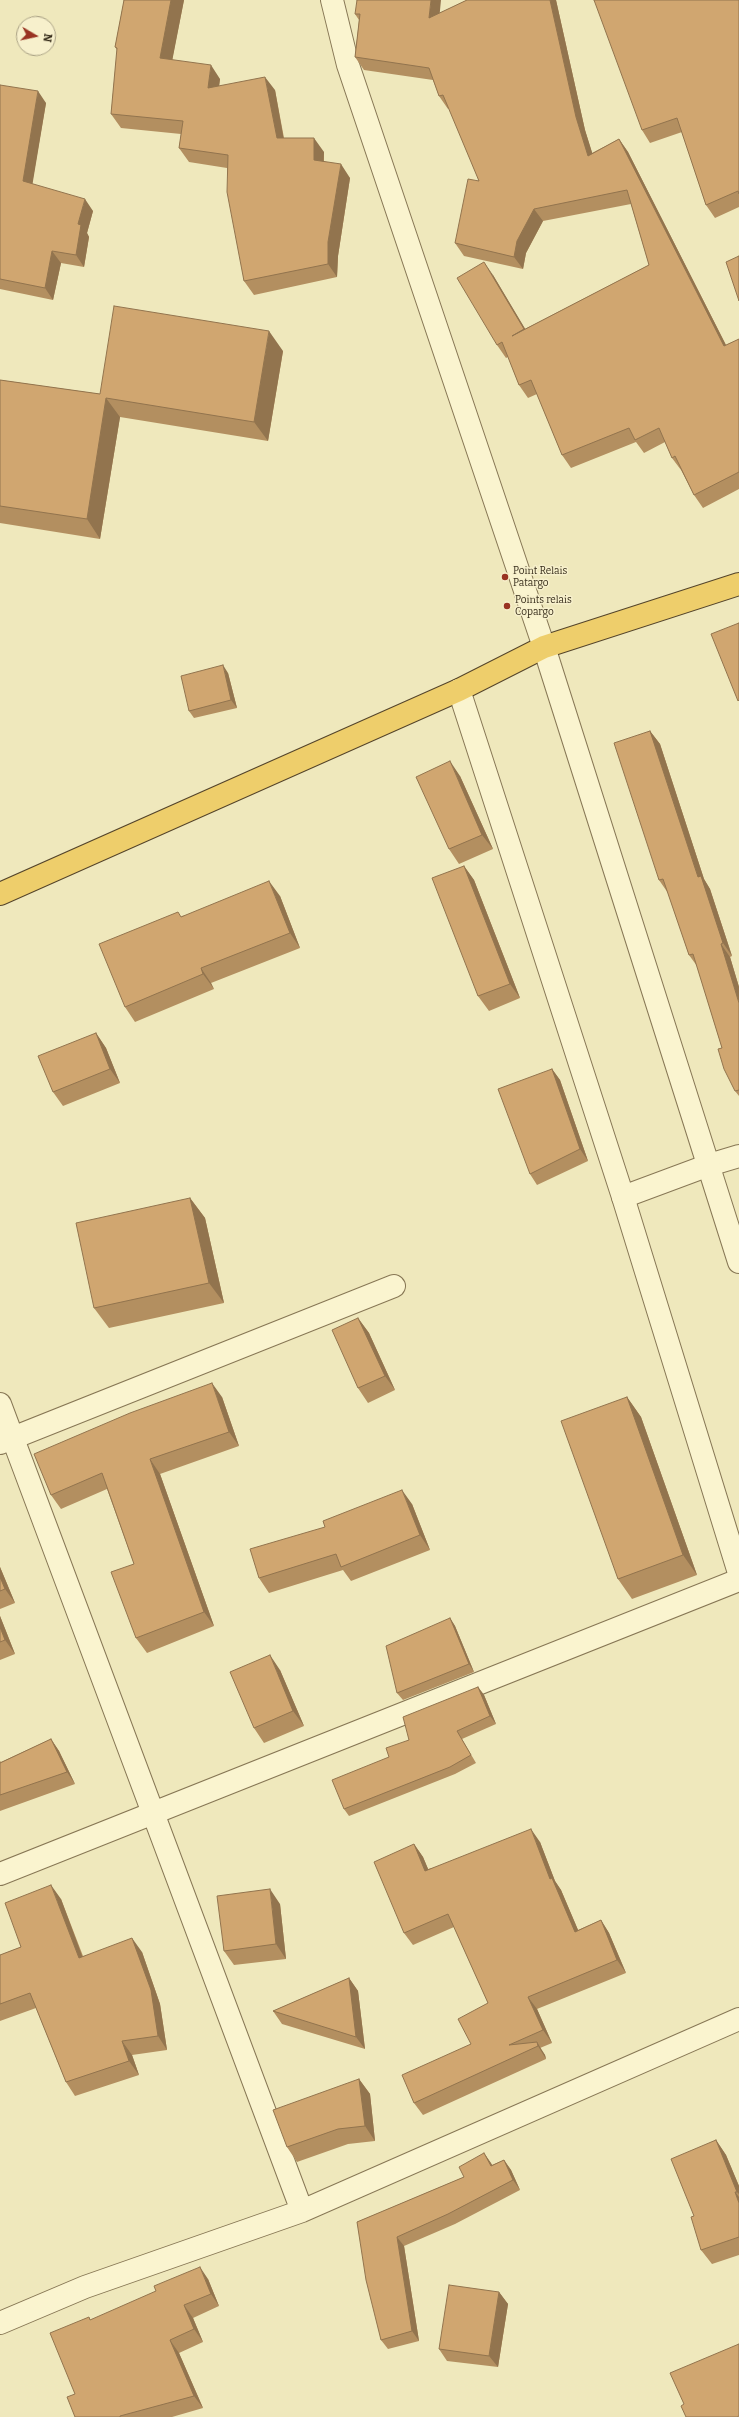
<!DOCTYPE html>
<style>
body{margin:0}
#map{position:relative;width:739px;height:2417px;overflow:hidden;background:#efe8bc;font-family:Bitter,serif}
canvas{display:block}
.north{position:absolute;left:16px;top:16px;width:40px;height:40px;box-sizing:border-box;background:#f7f0cc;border:1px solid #aaa285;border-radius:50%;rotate:99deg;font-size:11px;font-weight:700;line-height:16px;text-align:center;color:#362c1a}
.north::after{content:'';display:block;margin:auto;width:14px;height:18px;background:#932;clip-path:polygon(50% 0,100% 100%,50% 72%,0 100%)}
</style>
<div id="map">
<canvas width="739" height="2417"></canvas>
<div class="north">N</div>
</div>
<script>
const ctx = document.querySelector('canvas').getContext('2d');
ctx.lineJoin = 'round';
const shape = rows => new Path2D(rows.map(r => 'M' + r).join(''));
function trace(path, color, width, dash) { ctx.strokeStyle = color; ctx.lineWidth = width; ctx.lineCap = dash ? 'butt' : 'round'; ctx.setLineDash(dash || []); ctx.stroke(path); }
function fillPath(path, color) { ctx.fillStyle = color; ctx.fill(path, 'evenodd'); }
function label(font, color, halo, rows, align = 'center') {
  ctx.font = font + ' Bitter,serif'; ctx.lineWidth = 3; ctx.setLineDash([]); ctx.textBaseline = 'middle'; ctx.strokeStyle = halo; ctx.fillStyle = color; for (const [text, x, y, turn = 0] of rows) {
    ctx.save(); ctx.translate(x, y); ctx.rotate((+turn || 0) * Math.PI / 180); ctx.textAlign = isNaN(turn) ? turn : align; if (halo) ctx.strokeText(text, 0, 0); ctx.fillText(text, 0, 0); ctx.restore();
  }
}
const minor = shape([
 [332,0,348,65,544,647],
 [623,1197,709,1165,739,1156],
 [0,1404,302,2211],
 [0,1443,394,1286],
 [0,1874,739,1580],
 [0,2323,85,2287,302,2211,739,2019]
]);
const tertiary = shape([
 [544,647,739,1262],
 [459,690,623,1197,739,1573]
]);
const trunk = shape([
 [0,894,459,690,544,647,739,584]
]);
const wall = shape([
 [124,0,184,0,172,60,220,79,219,86,275,90,284,138,324,152,324,161,350,178,338,256,337,277,254,295,244,281,227,168,189,162,179,148,181,134,121,128,111,114,117,50,115,47],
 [467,0,556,0,585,130,592,153,619,139,628,152,726,345,739,339,739,489,703,508,694,495,681,470,672,458,665,442,644,453,636,442,571,468,562,455,537,394,528,398,519,385,508,357,506,358,497,345,493,275,525,329,649,265,631,204,543,221,526,253,523,269,464,256,455,243,479,181,449,108,448,109,439,96,433,80,364,70,355,57,359,20,355,14,440,13],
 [739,0,739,207,715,218,706,205,682,132,650,143,642,130],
 [0,85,46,103,32,184,93,211,87,233,89,237,84,267,61,263,53,300,0,289],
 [283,351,268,441,120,417,100,539,0,523,0,380,100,394],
 [228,673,237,708,194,718,189,711],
 [650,731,660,744,704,879,710,889,732,956,730,957,739,987,739,1096,735,1091,697,966,689,955,668,893,659,880],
 [460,776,493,849,459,864,449,849],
 [464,866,474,880,520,998,489,1011,478,996],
 [280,896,300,948,211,983,214,989,135,1022,125,1007,182,916],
 [96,1033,106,1048,120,1083,63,1106,53,1092],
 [552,1069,560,1080,588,1161,537,1185,530,1174],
 [190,1198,205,1218,224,1303,109,1328,94,1308],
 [358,1318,369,1333,395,1390,368,1403,358,1388],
 [222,1397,239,1446,160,1474,214,1626,147,1653,136,1638,134,1564,107,1489,61,1509,51,1495],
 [627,1397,641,1417,697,1575,632,1599,618,1579],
 [412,1504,430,1550,351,1581,343,1570,269,1593,259,1578],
 [0,1567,15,1603,0,1609],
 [0,1616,15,1654,0,1660],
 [450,1618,455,1626,474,1672,403,1700,397,1693],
 [280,1670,304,1726,264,1743,254,1728],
 [478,1687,484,1695,496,1724,462,1739,476,1763,455,1774,349,1816,344,1809,389,1757,409,1740],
 [51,1739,59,1751,75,1784,0,1811,0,1761,1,1762],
 [540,1842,555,1881,561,1890,578,1930,601,1920,609,1933,626,1973,537,2009,552,2043,540,2048,545,2055,546,2059,423,2115,414,2103,471,2044,488,2003,454,1927,413,1945,404,1933,414,1844,423,1857,428,1869],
 [61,1899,83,1956,142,1952,160,2004,167,2050,132,2055,139,2075,75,2096,66,2082,36,2008,0,2021,0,1955,21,1947],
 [280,1904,286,1959,234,1965,224,1951],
 [349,1978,358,1991,365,2049,282,2024,273,2011],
 [359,2079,370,2094,375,2141,348,2144,297,2162,287,2147],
 [716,2140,726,2155,739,2186,739,2255,712,2264,701,2250],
 [484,2153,492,2165,504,2160,511,2170,520,2190,455,2224,404,2246,419,2341,388,2349,381,2340,357,2222,464,2177],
 [208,2279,219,2306,193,2318,203,2342,179,2353,203,2408,172,2417,75,2417,91,2320],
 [499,2292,508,2304,498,2367,447,2361,439,2349]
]);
const shadedWall = shape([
 [171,0,184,0,170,72,160,58],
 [431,0,441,0,438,31,429,18],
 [550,0,556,0,585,130,597,168,588,156,576,117],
 [211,65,220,79,217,102,208,88],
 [265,77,275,90,286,152,277,138],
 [38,91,46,103,31,193,23,181],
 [314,138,324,152,323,173,314,160],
 [619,139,628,152,733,359,724,346],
 [341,164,350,178,338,256,337,277,328,264,328,242],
 [85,199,93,211,87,233,89,237,84,267,76,255,78,224],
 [534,209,543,221,526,253,523,269,514,257,517,241],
 [52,251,61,263,53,300,45,288],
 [484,262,493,275,533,342,524,329],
 [269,331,283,351,268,441,254,422],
 [106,398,120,417,100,539,87,519],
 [223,665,228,673,237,708,231,700],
 [650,731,660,744,704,879,710,889,732,956,723,943,698,877],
 [450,761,460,776,493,849,482,835],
 [464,866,474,880,520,998,510,984],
 [269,881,280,896,300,948,290,933],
 [721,944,730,957,739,987,739,1003],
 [201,968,211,983,214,989,203,974],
 [96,1033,106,1048,120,1083,110,1069],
 [552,1069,560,1080,588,1161,580,1149],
 [190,1198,205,1218,224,1303,209,1283],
 [358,1318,369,1333,395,1390,385,1376],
 [212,1383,222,1397,239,1446,229,1432],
 [627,1397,641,1417,697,1575,683,1555],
 [150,1459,160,1474,214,1626,204,1612],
 [402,1490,412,1504,430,1550,420,1535],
 [0,1567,15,1603,5,1589,0,1577],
 [0,1616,15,1654,5,1640,0,1627],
 [450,1618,455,1626,474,1672,469,1664],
 [270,1655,280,1670,304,1726,293,1711],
 [478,1687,484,1695,496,1724,490,1716],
 [51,1739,59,1751,75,1784,67,1772],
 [531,1829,540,1842,555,1881,561,1890,584,1944,575,1932,550,1879],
 [414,1844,423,1857,434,1883,425,1871],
 [51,1885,61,1899,88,1972,79,1958],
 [270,1889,280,1904,286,1959,276,1944],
 [601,1920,609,1933,626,1973,617,1960],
 [132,1938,142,1952,160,2004,167,2050,158,2036],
 [349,1978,358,1991,365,2049,356,2037],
 [528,1997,537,2009,552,2043,543,2030],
 [122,2041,132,2055,139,2075,129,2061],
 [537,2042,545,2055,546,2059,538,2046],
 [359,2079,370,2094,375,2141,365,2126],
 [716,2140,726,2155,739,2186,739,2194,737,2192],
 [484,2153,491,2163,498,2176,491,2166],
 [504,2160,511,2170,520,2190,513,2180],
 [735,2192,739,2197,739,2203],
 [397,2237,404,2246,419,2341,412,2331],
 [200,2267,208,2279,219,2306,211,2294],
 [499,2292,508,2304,498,2367,489,2356],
 [184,2305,193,2318,203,2342,194,2329],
 [170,2340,179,2353,203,2408,194,2396]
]);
const building = shape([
 [124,0,171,0,160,58,211,65,208,88,265,77,277,138,314,138,314,160,341,164,328,242,328,264,244,281,227,192,228,155,179,148,183,121,111,114,117,48,115,47,124,0],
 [357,0,431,0,429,18,467,0,550,0,576,117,588,156,619,139,724,346,739,339,739,472,694,495,675,456,672,458,659,428,635,440,629,428,562,455,531,380,519,385,502,342,497,345,457,278,484,262,524,329,512,336,649,265,627,190,534,209,517,241,514,257,455,243,468,179,479,181,443,95,439,96,429,68,355,57,360,14,355,14,357,0],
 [594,0,739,0,739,194,738,191,706,205,677,118,642,130,594,0],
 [0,85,38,91,23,181,85,199,78,224,81,225,76,255,52,251,45,288,0,279,0,85],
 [739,256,739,301,726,262,739,256],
 [114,306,269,331,254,422,106,398,87,519,0,506,0,380,100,394,114,306],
 [739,623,739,700,738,701,711,634,739,623],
 [223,665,231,700,189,711,181,676,223,665],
 [650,731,698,877,701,876,723,943,721,944,739,1003,739,1090,735,1091,724,1069,718,1049,722,1048,693,954,689,955,663,879,659,880,614,743,650,731],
 [450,761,482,835,449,849,416,777,450,761],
 [464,866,510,984,478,996,432,878,464,866],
 [269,881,290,933,201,968,203,974,125,1007,99,944,178,912,181,917,269,881],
 [96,1033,110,1069,53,1092,38,1056,96,1033],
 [552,1069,580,1149,530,1174,498,1089,552,1069],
 [190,1198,209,1283,94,1308,76,1223,190,1198],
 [358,1318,385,1376,358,1388,332,1330,358,1318],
 [212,1383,229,1432,150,1459,204,1612,136,1638,111,1572,134,1564,102,1473,51,1495,34,1454,130,1413,212,1383],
 [627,1397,683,1555,618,1579,561,1421,627,1397],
 [402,1490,420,1535,341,1567,336,1554,259,1578,250,1549,325,1527,323,1521,402,1490],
 [0,1577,5,1589,0,1591,0,1577],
 [450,1618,469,1664,397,1693,386,1646,450,1618],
 [0,1627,5,1640,0,1642,0,1627],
 [270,1655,293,1711,254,1728,230,1672,270,1655],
 [478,1687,490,1716,457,1731,471,1755,450,1767,344,1809,332,1780,389,1757,386,1748,409,1740,403,1717,478,1687],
 [51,1739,67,1772,0,1795,0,1763,51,1739],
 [531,1829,550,1879,552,1878,575,1932,601,1920,617,1960,528,1997,543,2030,509,2045,537,2042,538,2046,414,2103,402,2075,471,2044,458,2019,488,2003,448,1914,404,1933,374,1862,414,1844,425,1871,531,1829],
 [51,1885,79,1958,132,1938,151,1990,158,2036,122,2041,129,2061,66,2082,30,1993,0,2004,0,1955,21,1947,5,1903,51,1885],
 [270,1889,276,1944,224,1951,217,1896,270,1889],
 [349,1978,356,2037,273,2011,349,1978],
 [359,2079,365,2126,338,2129,287,2147,273,2110,359,2079],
 [716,2140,737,2192,735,2192,739,2203,739,2237,701,2250,691,2217,694,2216,671,2159,716,2140],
 [484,2153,491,2166,504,2160,513,2180,448,2214,397,2237,412,2331,381,2340,366,2280,357,2222,464,2177,459,2167,484,2153],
 [200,2267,211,2294,184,2305,194,2329,170,2340,194,2396,120,2416,120,2417,75,2417,67,2397,75,2394,50,2333,89,2317,90,2320,156,2291,154,2286,200,2267],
 [449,2285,499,2292,489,2356,439,2349,449,2285],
 [739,2344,739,2416,737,2417,686,2417,681,2406,684,2404,670,2373,739,2344]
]);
const markers = [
 [505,577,4,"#932"],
 [507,606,4,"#932"]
];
const poiNames = [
 ["Point Relais",513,571],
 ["Patargo",513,583],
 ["Points relais",515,600],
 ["Copargo",515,612]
];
trace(minor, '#877755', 24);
trace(tertiary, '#877755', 24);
trace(trunk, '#54442a', 24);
trace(minor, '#faf4cf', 22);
trace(tertiary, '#faf4cf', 22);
trace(trunk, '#eece6b', 22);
fillPath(wall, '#b38f60');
fillPath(shadedWall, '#92744e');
fillPath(building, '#d0a670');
trace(building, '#92744e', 1);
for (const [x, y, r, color] of markers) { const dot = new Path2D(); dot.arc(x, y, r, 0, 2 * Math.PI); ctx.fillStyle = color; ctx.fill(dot); trace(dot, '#f7f0cc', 1.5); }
label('10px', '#362c1a', '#f7f0cc', poiNames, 'left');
</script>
